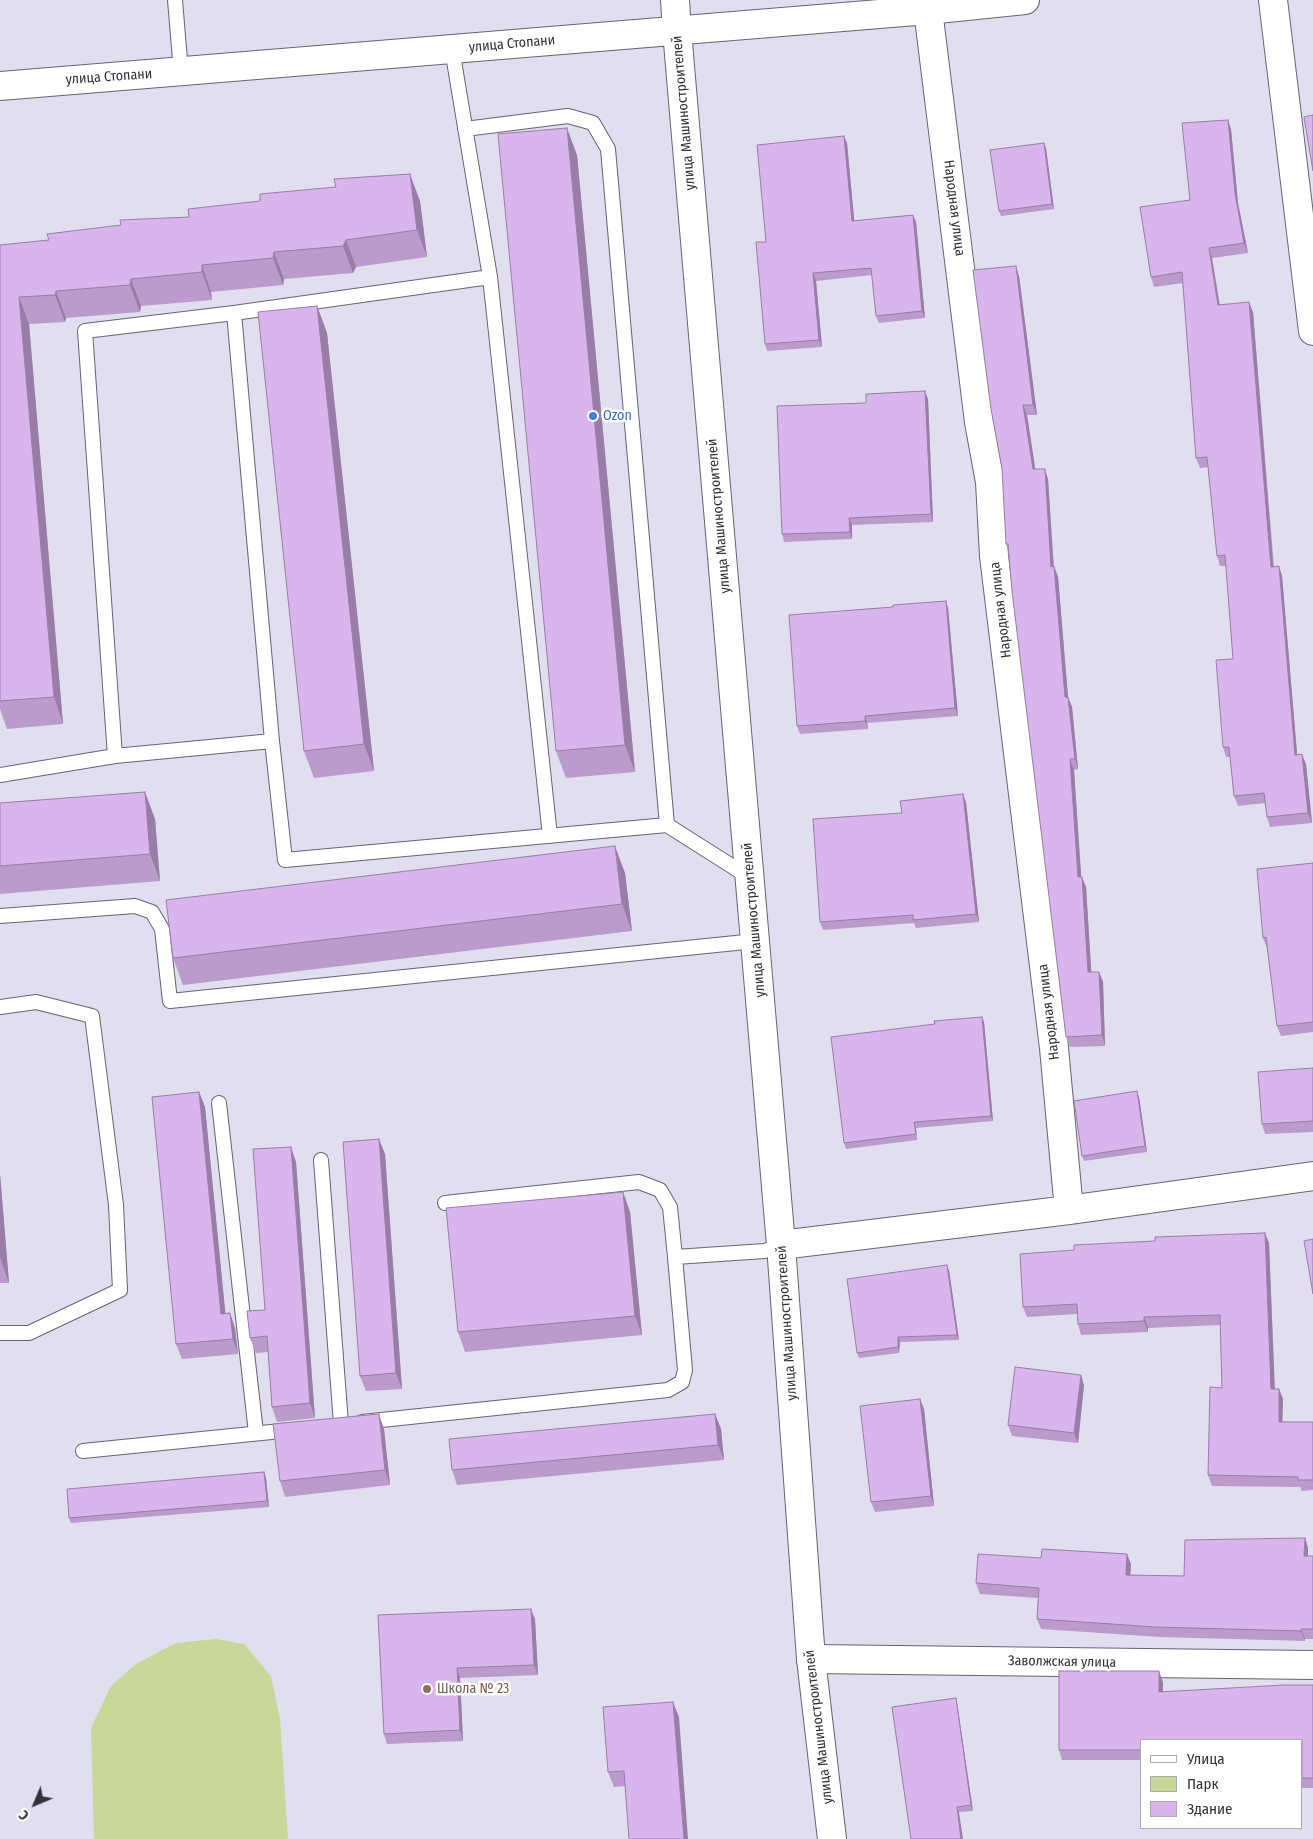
<!DOCTYPE html>
<meta charset="utf-8">
<style>
body{margin:0}
#map{position:relative;width:1313px;height:1839px;overflow:hidden;background:#e0deef;font-family:"Fira Sans Condensed",sans-serif}
canvas{display:block}
.legend{position:absolute;left:1140px;top:1739px;width:162px;height:90px;box-sizing:border-box;background:#fff;border:1px solid #adadb0;margin:0;padding:6px 9px;list-style:none;font-size:15px;color:#333239}
.legend li{display:flex;align-items:center;gap:10px;height:25px}
.legend b{width:25px;border:1px solid #adadb0}
.north{position:absolute;left:10px;top:1779px;width:50px;height:50px;-webkit-text-stroke:4px #fff;paint-order:stroke;rotate:225deg;font-size:14px;font-weight:700;line-height:20px;text-align:center;color:#333239}
.north::after{content:'';display:block;margin:auto;width:18px;height:22px;background:#333239;clip-path:polygon(50% 0,100% 100%,50% 72%,0 100%)}
</style>
<div id="map">
<canvas width="1313" height="1839"></canvas>
<ul class="legend">
<li><b style="height:6px;background:#fff"></b>Улица</li>
<li><b style="height:14px;background:#c9d79a"></b>Парк</li>
<li><b style="height:14px;background:#d9b4ed"></b>Здание</li>
</ul>
<div class="north">С</div>
</div>
<script>
const ctx = document.querySelector('canvas').getContext('2d');
ctx.lineJoin = 'round';
function fillPath(path, color) { ctx.fillStyle = color; ctx.fill(path, 'evenodd'); }
const shape = rows => new Path2D(rows.map(r => 'M' + r).join(''));
function trace(path, color, width, dash) { ctx.strokeStyle = color; ctx.lineWidth = width; ctx.lineCap = dash ? 'butt' : 'round'; ctx.setLineDash(dash || []); ctx.stroke(path); }
function label(font, color, halo, rows, align = 'center') {
  ctx.font = font + ' "Fira Sans Condensed",sans-serif'; ctx.lineWidth = 5; ctx.setLineDash([]); ctx.textBaseline = 'middle'; ctx.strokeStyle = halo; ctx.fillStyle = color; for (const [text, x, y, turn = 0] of rows) {
    ctx.save(); ctx.translate(x, y); ctx.rotate((+turn || 0) * Math.PI / 180); ctx.textAlign = isNaN(turn) ? turn : align; if (halo) ctx.strokeText(text, 0, 0); ctx.fillText(text, 0, 0); ctx.restore();
  }
}
const green = shape([
 [216,1639,244,1644,271,1676,280,1719,288,1839,94,1839,91,1728,111,1686,136,1664,176,1643]
]);
const lane = shape([
 [175,0,181,72],
 [452,49,490,277],
 [465,129,568,116,593,123,608,149,667,825,749,877],
 [234,313,272,741,285,860,667,825],
 [115,756,85,331,234,313,490,277,550,836],
 [0,775,115,756,272,741],
 [0,916,135,906,152,912,162,929,170,1001,755,941],
 [0,1007,36,1002,92,1016,116,1205,120,1290,29,1333,0,1333],
 [219,1103,256,1433],
 [321,1160,341,1424],
 [445,1203,639,1182,660,1190,670,1207,675,1257],
 [362,1422,668,1390,682,1382,685,1370,675,1257,765,1251,781,1245],
 [83,1451,291,1430]
]);
const street = shape([
 [675,0,677,31],
 [1273,0,1313,331],
 [928,10,979,422,990,482,994,556,1054,1048,1069,1210],
 [781,1245,1069,1210,1313,1176],
 [811,1659,1313,1665]
]);
const secondary = shape([
 [677,31,781,1245,811,1659,832,1839],
 [0,86,928,10,1025,0]
]);
const wall = shape([
 [1231,129,1238,203,1248,253,1212,258,1220,305,1253,312,1274,567,1282,576,1297,754,1306,764,1312,823,1270,827,1267,817,1265,803,1238,806,1234,796,1230,757,1226,757,1223,747,1233,659,1226,566,1220,566,1217,556,1208,467,1200,468,1196,458,1183,283,1154,287,1151,277,1190,200],
 [847,143,854,221,913,215,916,222,925,318,879,323,876,316,872,275,816,281,822,347,767,351,765,344,766,242],
 [1046,148,1054,209,1001,216,999,211],
 [577,155,635,772,566,778,556,751],
 [420,201,427,257,356,267,353,273,284,279,283,285,211,292,212,300,141,306,140,312,66,318,65,322,29,324,63,724,7,729,0,709,0,245,49,240,189,217],
 [1019,276,1037,415,1027,415,1035,469,1048,479,1054,566,1058,577,1068,697,1072,707,1078,769,1074,770,1081,877,1086,887,1091,972,1099,972,1103,982,1105,1046,1070,1047,1066,1037,1008,551,1006,544],
 [317,306,327,333,374,771,314,778,304,751],
 [928,399,933,522,852,525,852,539,784,542,782,534,866,403],
 [948,608,958,716,867,723,868,729,800,734,797,726],
 [966,802,979,922,916,928,914,923,823,930,820,922,902,813],
 [0,803,155,819,160,881,0,894],
 [1313,863,1313,1032,1281,1036,1277,1026,1267,948,1263,938],
 [625,873,632,931,183,985,173,958],
 [982,1017,984,1022,993,1121,916,1128,917,1140,846,1149,844,1143,935,1024],
 [1313,1068,1313,1132,1265,1134,1262,1124],
 [199,1092,205,1107,225,1313,230,1313,235,1328,238,1354,182,1359,176,1344],
 [1139,1097,1147,1152,1084,1161,1082,1156],
 [385,1154,402,1389,366,1391,360,1376],
 [296,1162,315,1418,277,1422,272,1407,268,1352,256,1353,250,1338,265,1310],
 [0,1174,9,1283,0,1283],
 [623,1192,630,1212,642,1335,465,1352,458,1332],
 [1265,1233,1269,1243,1275,1389,1279,1389,1283,1399,1282,1422,1313,1422,1313,1490,1302,1491,1300,1487,1212,1486,1208,1475,1222,1388,1220,1325,1148,1328,1148,1332,1081,1335,1078,1324,1077,1314,1027,1317,1023,1307,1074,1250,1155,1241],
 [949,1270,959,1340,900,1342,899,1353,859,1358,857,1353],
 [1084,1385,1078,1443,1012,1436,1008,1425],
 [920,1399,924,1409,934,1506,875,1512,871,1502],
 [715,1414,721,1429,724,1460,457,1485,452,1470],
 [384,1429,390,1485,285,1497,280,1481],
 [264,1472,266,1478,269,1507,71,1523,69,1518],
 [1305,1538,1308,1548,1308,1556,1313,1556,1313,1639,1305,1639,1305,1641,1160,1637,1041,1629,1037,1619,1038,1598,980,1594,976,1583,1041,1558,1131,1564,1130,1575,1184,1576],
 [378,1615,535,1619,538,1675,460,1678,463,1741,387,1744,384,1734],
 [1163,1682,1163,1692,1313,1685,1313,1788,1302,1788,1302,1740,1142,1740,1142,1760,1062,1760,1059,1750],
 [957,1703,973,1811,959,1812,892,1707],
 [679,1717,626,1786,614,1787,608,1772]
]);
const shadedWall = shape([
 [1228,120,1231,129,1238,203,1248,253,1244,243,1235,193],
 [567,128,577,155,635,772,625,745],
 [844,136,847,143,855,228,852,221],
 [1044,143,1046,148,1054,209,1052,204],
 [410,174,420,201,427,257,417,230],
 [913,215,916,222,925,318,922,311],
 [346,240,356,267,353,273,343,246],
 [1209,248,1212,258,1221,315,1218,305],
 [274,252,284,279,283,285,273,258],
 [202,265,211,292,212,300,202,272],
 [1016,266,1019,276,1037,415,1033,405],
 [813,273,816,281,822,347,819,340],
 [131,279,141,306,140,312,130,285],
 [56,291,66,318,65,322,55,295],
 [19,297,29,324,63,724,54,697],
 [1249,302,1253,312,1274,577,1271,567],
 [317,306,327,333,374,771,364,744],
 [925,391,928,399,933,522,931,514],
 [1023,405,1027,415,1037,480,1033,469],
 [1045,469,1048,479,1054,577,1051,567],
 [849,518,852,525,852,539,850,532],
 [1054,566,1058,577,1068,697,1072,707,1078,769,1075,759,1065,697],
 [1279,566,1282,576,1298,765,1295,755],
 [946,601,948,608,958,716,955,708],
 [865,716,867,723,868,729,865,721],
 [1302,754,1306,764,1312,823,1308,813],
 [1070,759,1074,770,1082,888,1078,877],
 [145,792,155,819,160,881,150,854],
 [963,794,966,802,979,922,976,914],
 [615,846,625,873,632,931,622,904],
 [1082,877,1086,887,1092,982,1088,972],
 [1099,972,1103,982,1105,1046,1102,1035],
 [982,1017,984,1022,993,1121,991,1116],
 [1137,1091,1139,1097,1147,1152,1145,1146],
 [199,1092,205,1107,227,1329,221,1314],
 [914,1122,916,1128,917,1140],
 [379,1139,385,1154,402,1389,396,1373],
 [291,1147,296,1162,315,1418,310,1403],
 [0,1174,9,1283,0,1257],
 [623,1192,630,1212,642,1335,635,1316],
 [1265,1233,1269,1243,1275,1399,1271,1389],
 [947,1265,949,1270,959,1340,957,1335],
 [230,1313,235,1328,238,1354,233,1339],
 [1144,1317,1148,1328,1148,1332,1144,1321],
 [898,1337,900,1342,899,1353,898,1347],
 [1081,1375,1084,1385,1078,1443,1074,1433],
 [1279,1389,1283,1399,1282,1433,1279,1422],
 [920,1399,924,1409,934,1506,931,1496],
 [379,1414,384,1429,390,1485,385,1470],
 [715,1414,721,1429,724,1460,718,1445],
 [264,1472,266,1478,269,1507,267,1501],
 [1305,1538,1308,1548,1308,1566,1304,1556],
 [1127,1554,1131,1564,1130,1585,1126,1575],
 [531,1609,535,1619,538,1675,534,1665],
 [1301,1629,1305,1639,1305,1641,1301,1631],
 [457,1668,460,1678,463,1741,460,1730],
 [1159,1671,1163,1682,1163,1702,1159,1692],
 [956,1698,957,1703,973,1811,971,1805],
 [673,1702,679,1717,688,1839,684,1839],
 [957,1807,959,1812,963,1839,961,1839]
]);
const building = shape([
 [1313,115,1313,171,1304,117,1313,115],
 [1228,120,1235,193,1244,243,1209,248,1218,305,1249,302,1271,567,1279,566,1295,755,1302,754,1308,813,1267,817,1264,793,1234,796,1229,747,1223,747,1216,660,1233,659,1225,555,1217,556,1207,457,1196,458,1182,272,1151,277,1140,207,1190,200,1182,123,1228,120],
 [567,128,625,745,556,751,498,134,567,128],
 [844,136,852,221,913,215,922,311,876,316,871,268,813,273,819,340,765,344,756,242,766,242,757,145,844,136],
 [1044,143,1052,204,999,211,990,150,1044,143],
 [410,174,417,230,346,240,343,246,274,252,273,258,202,265,202,272,131,279,130,285,56,291,55,295,19,297,54,697,0,701,0,245,49,240,47,234,121,225,120,220,189,217,188,209,260,201,260,194,336,187,334,179,410,174],
 [1016,266,1033,405,1023,405,1033,469,1045,469,1051,567,1054,566,1065,697,1068,697,1075,759,1070,759,1078,877,1082,877,1088,972,1099,972,1102,1035,1066,1037,1012,591,1008,544,1006,544,1002,469,991,409,973,270,1016,266],
 [317,306,364,744,304,751,258,312,317,306],
 [925,391,931,514,849,518,850,532,782,534,777,406,866,403,866,394,925,391],
 [946,601,955,708,865,716,865,721,797,726,789,615,893,607,893,605,946,601],
 [145,792,150,854,0,866,0,803,145,792],
 [963,794,976,914,913,920,913,915,820,922,813,819,902,813,900,801,963,794],
 [615,846,622,904,173,958,166,900,615,846],
 [1313,863,1313,1022,1277,1026,1266,937,1263,938,1257,869,1313,863],
 [982,1017,991,1116,914,1122,916,1134,844,1143,831,1037,935,1024,934,1021,982,1017],
 [1313,1068,1313,1121,1262,1124,1258,1072,1313,1068],
 [1137,1091,1145,1146,1082,1156,1074,1101,1137,1091],
 [199,1092,221,1314,230,1313,233,1339,176,1344,152,1097,199,1092],
 [379,1139,396,1373,360,1376,343,1142,379,1139],
 [291,1147,310,1403,272,1407,267,1336,250,1338,247,1311,265,1310,253,1149,291,1147],
 [623,1192,635,1316,458,1332,446,1208,623,1192],
 [1265,1233,1271,1389,1279,1389,1279,1422,1313,1422,1313,1480,1298,1480,1298,1477,1208,1475,1210,1387,1222,1388,1220,1315,1144,1317,1144,1321,1078,1324,1077,1304,1023,1307,1020,1254,1074,1250,1074,1245,1155,1241,1155,1237,1265,1233],
 [1313,1239,1313,1294,1304,1241,1313,1239],
 [947,1265,957,1335,898,1337,898,1347,857,1353,847,1279,947,1265],
 [1015,1367,1081,1375,1074,1433,1008,1425,1015,1367],
 [920,1399,931,1496,871,1502,860,1406,920,1399],
 [379,1414,385,1470,280,1481,273,1424,379,1414],
 [715,1414,718,1445,452,1470,449,1439,715,1414],
 [264,1472,267,1501,69,1518,67,1489,264,1472],
 [1305,1538,1304,1556,1313,1556,1313,1629,1301,1629,1301,1631,1156,1627,1037,1619,1039,1588,976,1583,978,1554,1041,1558,1042,1549,1127,1554,1126,1575,1184,1576,1185,1540,1305,1538],
 [531,1609,534,1665,457,1668,460,1730,384,1734,378,1615,531,1609],
 [1059,1671,1159,1671,1159,1692,1284,1685,1313,1685,1313,1778,1302,1778,1302,1740,1142,1740,1142,1750,1059,1750,1059,1671],
 [956,1698,971,1805,957,1807,961,1839,911,1839,892,1707,956,1698],
 [673,1702,684,1839,629,1839,624,1771,608,1772,603,1707,673,1702]
]);
const markers = [
 [593,416,5,"#3f7fe0"],
 [427,1689,5,"#8d6e63"]
];
const streetNames = [
 ["улица Стопани",512,44,-5],
 ["улица Стопани",109,77,-4],
 ["улица Машиностроителей",684,113,-95],
 ["Народная улица",954,208,83],
 ["улица Машиностроителей",719,516,-95],
 ["Народная улица",1001,610,-97],
 ["улица Машиностроителей",754,920,-95],
 ["Народная улица",1049,1012,-97],
 ["улица Машиностроителей",787,1323,-94],
 ["Заволжская улица",1062,1662,1],
 ["улица Машиностроителей",819,1727,-97]
];
const shopNames = [
 ["Ozon",603,416]
];
const educationNames = [
 ["Школа № 23",437,1689]
];
fillPath(green, '#c9d79a');
trace(lane, '#666473', 16);
trace(street, '#666473', 30);
trace(secondary, '#666473', 30);
trace(lane, '#fff', 14);
trace(street, '#fff', 28);
trace(secondary, '#fff', 28);
fillPath(wall, '#bb9bcc');
fillPath(shadedWall, '#987ea6');
fillPath(building, '#d9b4ed');
trace(building, '#987ea6', 1);
for (const [x, y, r, color] of markers) { const dot = new Path2D(); dot.arc(x, y, r, 0, 2 * Math.PI); ctx.fillStyle = color; ctx.fill(dot); trace(dot, '#fff', 2); }
label('14px', '#333239', '#fff', streetNames);
label('14px', '#366cbe', '#fff', shopNames, 'left');
label('14px', '#785e54', '#fff', educationNames, 'left');
</script>
